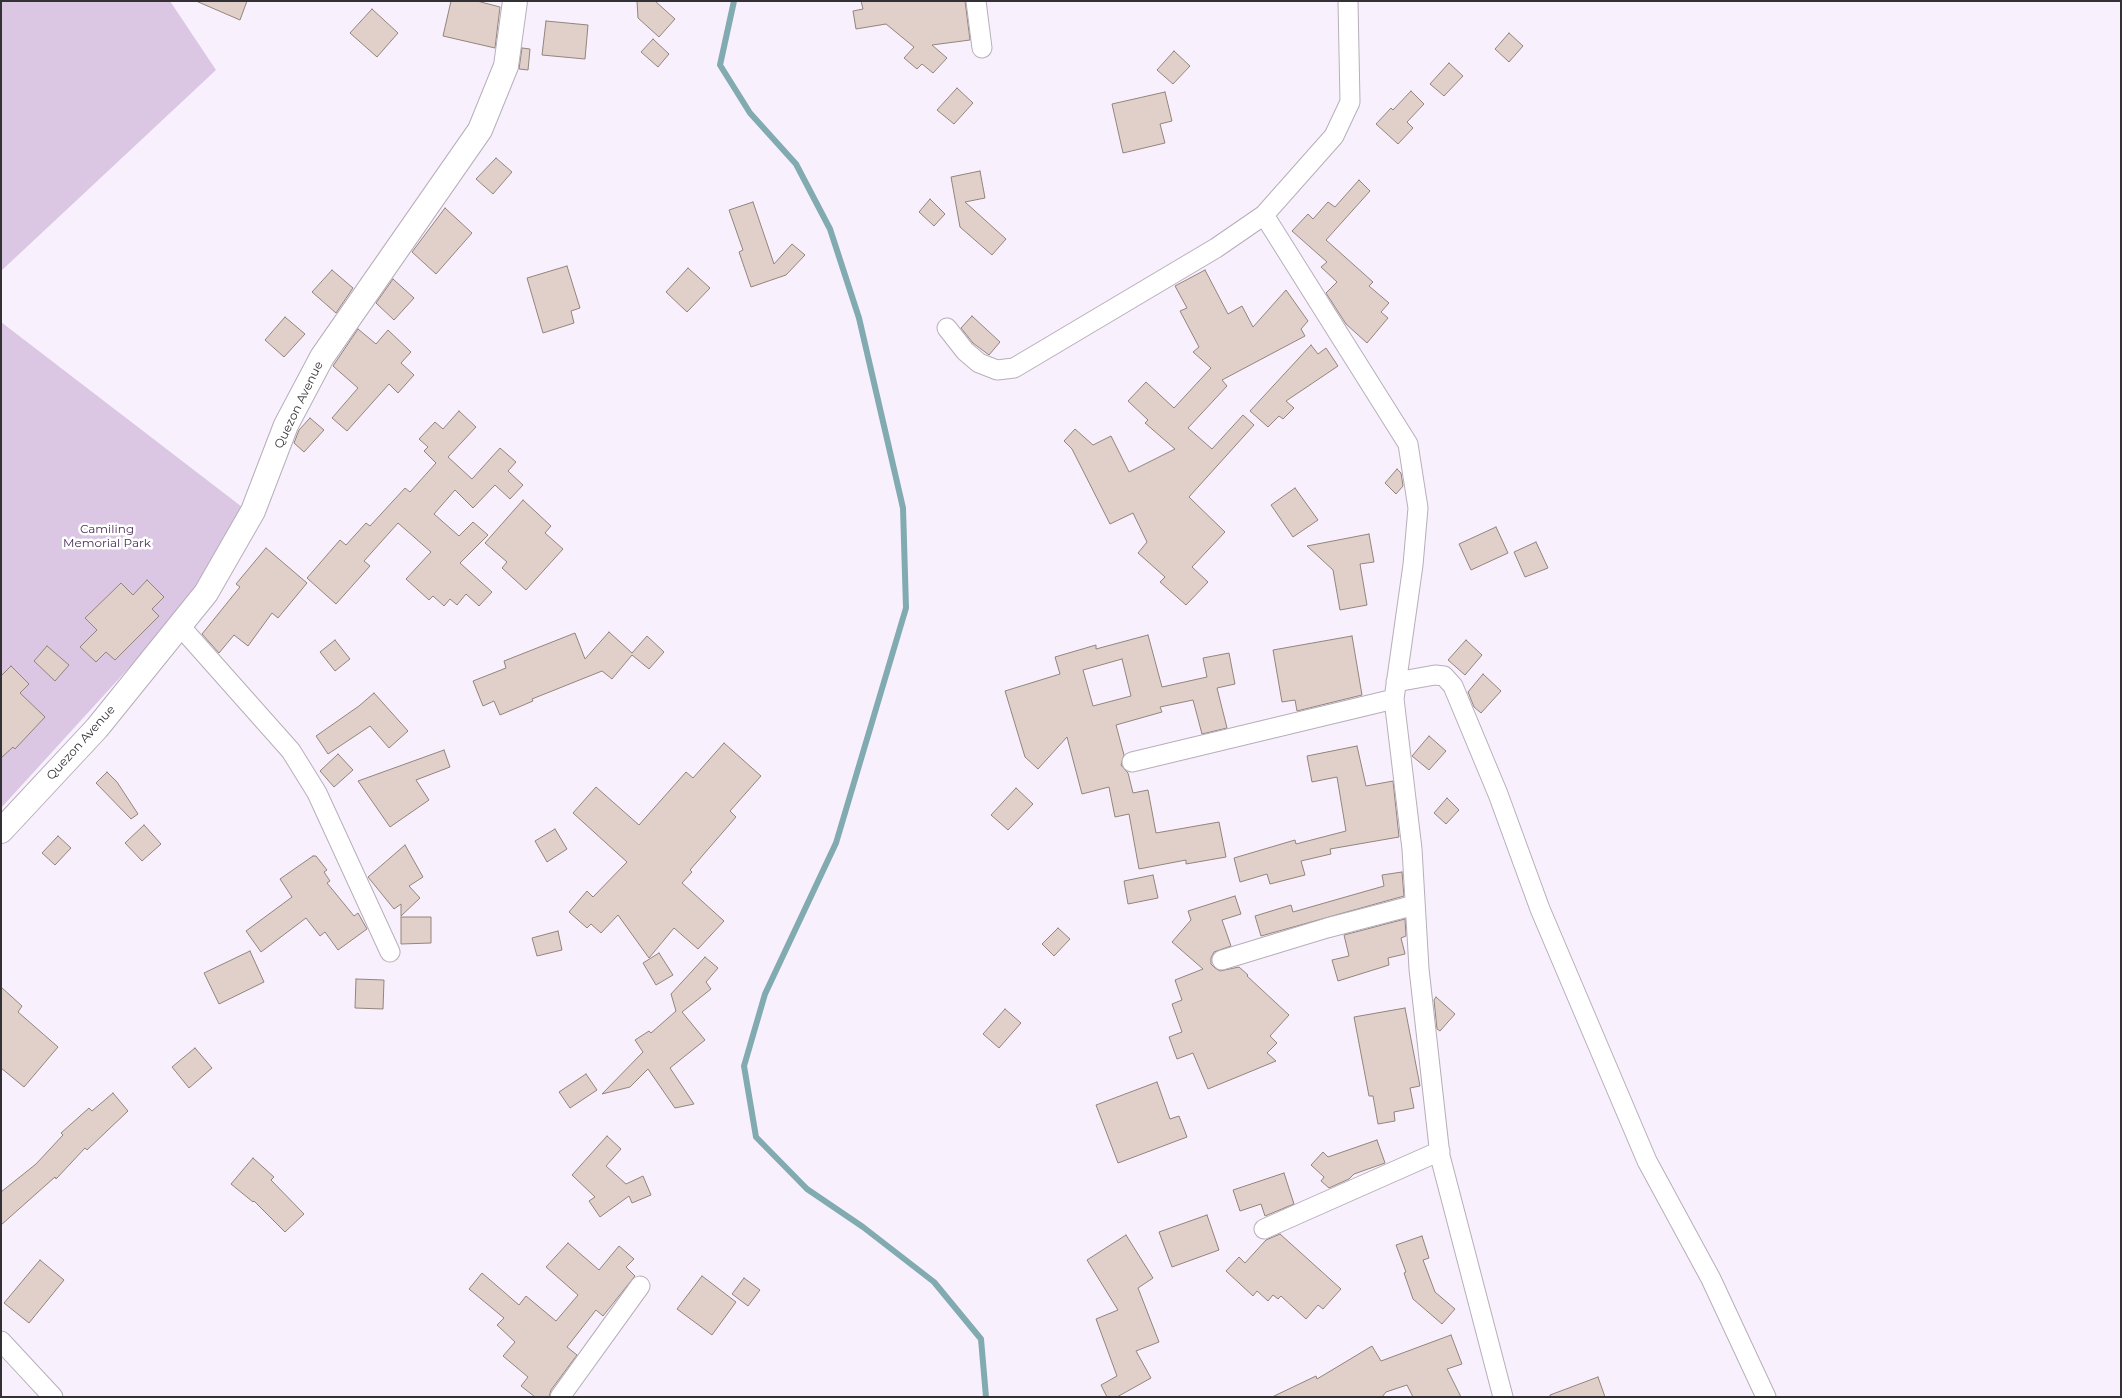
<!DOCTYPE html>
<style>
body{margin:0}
#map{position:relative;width:2122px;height:1398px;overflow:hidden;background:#f9f0fd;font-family:Montserrat,sans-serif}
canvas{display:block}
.frame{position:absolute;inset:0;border:2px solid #343136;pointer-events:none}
</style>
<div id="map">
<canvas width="2122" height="1398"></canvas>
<div class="frame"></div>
</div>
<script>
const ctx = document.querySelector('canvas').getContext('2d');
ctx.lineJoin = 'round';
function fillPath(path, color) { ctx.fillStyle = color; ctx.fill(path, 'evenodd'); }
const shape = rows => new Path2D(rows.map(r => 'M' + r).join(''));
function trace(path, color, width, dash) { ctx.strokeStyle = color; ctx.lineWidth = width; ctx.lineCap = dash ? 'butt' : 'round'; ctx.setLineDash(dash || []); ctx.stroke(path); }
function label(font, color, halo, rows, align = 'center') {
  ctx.font = font + ' Montserrat,sans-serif'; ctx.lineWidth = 5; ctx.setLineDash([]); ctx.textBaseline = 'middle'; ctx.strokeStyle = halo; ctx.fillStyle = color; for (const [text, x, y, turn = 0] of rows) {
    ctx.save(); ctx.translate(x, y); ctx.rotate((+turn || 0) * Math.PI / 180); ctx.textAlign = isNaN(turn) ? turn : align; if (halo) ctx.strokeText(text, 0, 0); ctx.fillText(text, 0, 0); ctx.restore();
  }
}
const green = shape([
 [1,1,170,1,216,70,1,271],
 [1,322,246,510,188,603,1,808]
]);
const stream = shape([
 [734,1,720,65,750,113,796,164,830,229,859,318,903,508,906,608,836,843,765,994,744,1066,756,1137,807,1189,863,1227,934,1282,981,1339,986,1397]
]);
const building = shape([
 [196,1,247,1,240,20,196,1],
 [451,1,477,1,500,7,495,48,443,36,451,1],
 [637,1,655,1,675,19,659,37,638,18,637,1],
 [861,1,965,1,970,40,932,45,947,58,933,73,922,64,917,69,904,58,914,47,886,24,856,29,853,11,863,9,861,1],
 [372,9,398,33,377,57,350,33,372,9],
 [546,21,588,25,585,59,542,55,546,21],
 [1509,33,1523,46,1509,62,1495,49,1509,33],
 [653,39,669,54,658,67,641,52,653,39],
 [522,48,530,49,528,70,519,69,522,48],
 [1174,51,1190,66,1173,84,1157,70,1174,51],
 [1449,63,1463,76,1444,96,1430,84,1449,63],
 [957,88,973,103,954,124,937,110,957,88],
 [1411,91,1424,104,1407,122,1413,128,1398,144,1376,124,1391,108,1393,110,1411,91],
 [1165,92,1172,121,1160,124,1165,143,1123,153,1112,104,1165,92],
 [496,158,512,172,493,194,476,179,496,158],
 [980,171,985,198,965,202,1006,239,992,255,960,227,951,177,980,171],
 [1359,180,1370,191,1326,240,1373,282,1369,286,1389,303,1381,312,1388,318,1367,343,1346,324,1326,293,1337,282,1321,267,1327,262,1292,231,1308,214,1313,219,1328,202,1335,207,1359,180],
 [930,199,945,214,934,226,919,212,930,199],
 [753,202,774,264,792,244,805,255,786,275,751,287,739,252,743,250,729,210,753,202],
 [445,208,472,233,436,274,412,252,445,208],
 [567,266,580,308,571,311,574,323,543,333,527,278,567,266],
 [688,268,710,288,687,312,666,292,688,268],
 [332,270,353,288,336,313,312,292,332,270],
 [1205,270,1228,314,1242,306,1253,327,1286,290,1308,321,1301,329,1305,336,1222,380,1227,386,1188,428,1212,449,1243,415,1254,425,1189,497,1225,532,1192,567,1208,582,1186,605,1160,582,1165,577,1138,553,1147,542,1133,513,1110,524,1072,449,1064,441,1075,429,1093,445,1111,436,1129,472,1175,449,1145,423,1148,420,1128,401,1146,382,1174,408,1211,368,1193,352,1199,347,1180,311,1187,308,1175,286,1205,270],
 [393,279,414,298,394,320,376,303,393,279],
 [972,316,1000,342,989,355,973,343,961,328,972,316],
 [285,317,305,334,284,357,265,340,285,317],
 [358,329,376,344,388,330,411,352,401,363,414,375,398,393,389,384,347,431,332,418,358,388,333,366,358,329],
 [1311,345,1318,354,1326,348,1338,366,1286,401,1294,408,1283,419,1279,416,1268,427,1250,411,1311,345],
 [459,411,476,427,448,457,472,479,500,448,516,462,508,471,523,485,510,499,495,485,473,508,455,490,434,514,459,536,473,522,488,535,460,563,492,592,479,606,466,594,457,605,450,599,444,606,433,596,429,600,406,579,431,552,398,523,364,561,370,566,336,604,307,578,340,540,346,545,366,523,370,526,405,488,410,492,436,463,424,451,428,447,419,439,435,422,443,429,459,411],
 [310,418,324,430,304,452,294,443,299,430,310,418],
 [1397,469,1401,473,1403,486,1396,494,1385,483,1397,469],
 [1295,488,1318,520,1293,537,1271,505,1295,488],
 [523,500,551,526,545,533,563,549,526,590,502,568,507,562,485,543,523,500],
 [1496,527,1508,553,1471,570,1459,544,1496,527],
 [1369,534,1374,562,1360,564,1367,605,1340,610,1333,570,1307,546,1369,534],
 [1536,542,1548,568,1525,577,1514,552,1536,542],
 [266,548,307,583,278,618,272,613,248,646,234,635,219,653,202,634,240,587,236,584,266,548],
 [147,580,164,597,152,609,159,616,115,660,106,652,96,662,80,647,97,630,85,618,121,583,133,595,147,580],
 [609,632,632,653,647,636,664,652,649,669,632,655,612,679,602,671,532,699,533,701,500,715,494,701,483,706,473,681,506,668,504,661,575,633,585,659,609,632],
 [1148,635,1162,687,1207,677,1203,658,1229,653,1235,684,1217,688,1227,728,1202,734,1193,700,1160,707,1162,712,1116,725,1124,755,1121,765,1128,773,1133,793,1148,790,1156,833,1219,822,1226,857,1186,864,1186,860,1139,869,1129,814,1115,817,1109,787,1082,794,1067,737,1038,769,1025,757,1005,691,1060,674,1055,657,1096,645,1096,649,1148,635],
 [1122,659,1131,696,1093,706,1083,670,1122,659],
 [1352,636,1362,695,1297,711,1295,700,1282,702,1273,650,1352,636],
 [335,640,350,659,335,671,320,652,335,640],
 [1466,640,1482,655,1465,675,1448,660,1466,640],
 [47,646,69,665,55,681,34,661,47,646],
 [11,666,29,684,20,693,45,717,15,749,13,747,1,758,1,676,11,666],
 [1483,674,1501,691,1481,713,1474,707,1468,692,1483,674],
 [374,693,408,731,389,748,370,726,328,754,316,736,359,706,374,693],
 [1429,736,1446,751,1429,770,1412,756,1429,736],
 [724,743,761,776,730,811,736,817,690,870,692,872,682,883,724,921,698,949,674,928,649,958,618,915,601,933,591,924,587,928,569,912,587,891,593,897,627,862,573,813,596,787,639,825,686,772,693,778,724,743],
 [1357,746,1366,786,1393,781,1399,837,1330,849,1331,854,1301,861,1305,875,1270,884,1267,874,1240,882,1234,858,1295,840,1296,844,1346,831,1337,777,1312,782,1307,756,1357,746],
 [444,750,450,767,416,780,429,800,390,827,358,781,444,750],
 [338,754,353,770,334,787,320,771,338,754],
 [107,772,117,782,138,814,131,819,96,783,107,772],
 [1016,788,1033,804,1008,830,991,815,1016,788],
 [1447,798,1459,810,1446,824,1434,813,1447,798],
 [144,825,161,844,142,861,125,843,144,825],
 [555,829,567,849,547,862,535,841,555,829],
 [58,836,71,848,55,865,42,853,58,836],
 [405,845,423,877,409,886,420,898,401,916,401,904,394,909,368,877,405,845],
 [313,856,316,856,327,870,324,872,330,881,327,883,354,916,358,913,367,929,338,950,325,932,320,936,306,918,261,952,246,931,292,897,280,879,313,856],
 [1402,872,1404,896,1261,936,1255,916,1291,905,1293,912,1384,886,1382,875,1402,872],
 [1153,875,1158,898,1128,904,1124,881,1153,875],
 [1235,896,1241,914,1222,920,1231,946,1214,952,1211,958,1211,964,1215,968,1220,971,1239,967,1248,975,1247,976,1289,1015,1270,1036,1277,1043,1267,1053,1276,1061,1208,1089,1193,1053,1177,1059,1169,1037,1182,1032,1172,1004,1182,1000,1175,980,1203,969,1172,942,1191,920,1188,911,1235,896],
 [401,917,431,917,431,943,401,944,401,917],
 [1405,919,1406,936,1401,938,1405,954,1388,958,1389,965,1338,981,1332,960,1349,956,1344,935,1405,919],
 [1058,928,1070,939,1054,956,1042,944,1058,928],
 [558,931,562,950,537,956,532,938,558,931],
 [250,951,264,982,219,1004,204,973,250,951],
 [659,953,673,975,656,985,643,963,659,953],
 [705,957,718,968,706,982,711,989,682,1012,705,1040,670,1068,694,1104,675,1108,648,1069,630,1087,602,1094,643,1052,635,1040,649,1031,651,1033,676,1011,671,994,705,957],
 [356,979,384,980,383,1009,355,1008,356,979],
 [1,987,22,1006,18,1012,58,1047,24,1087,1,1068,1,987],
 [1436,997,1455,1014,1440,1031,1437,1029,1434,1000,1436,997],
 [1405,1008,1420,1086,1410,1088,1414,1108,1394,1112,1395,1121,1378,1124,1373,1096,1369,1096,1354,1017,1405,1008],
 [1005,1009,1021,1023,999,1048,983,1034,1005,1009],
 [195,1048,212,1068,189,1088,172,1067,195,1048],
 [586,1074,597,1090,570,1108,559,1092,586,1074],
 [1157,1082,1170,1119,1179,1116,1187,1137,1118,1163,1096,1105,1157,1082],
 [113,1093,128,1111,87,1150,85,1148,56,1179,55,1177,1,1225,1,1192,36,1164,63,1135,61,1133,89,1108,92,1111,113,1093],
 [607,1136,621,1149,606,1166,626,1184,643,1176,651,1195,632,1203,629,1196,600,1217,589,1201,595,1197,572,1175,607,1136],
 [1377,1140,1385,1163,1354,1174,1349,1179,1329,1188,1321,1181,1324,1177,1311,1165,1323,1152,1328,1157,1377,1140],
 [253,1158,274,1177,271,1180,304,1214,285,1232,254,1201,253,1202,231,1184,253,1158],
 [1284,1173,1294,1204,1265,1216,1261,1204,1240,1211,1233,1190,1284,1173],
 [1207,1215,1219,1250,1172,1267,1159,1232,1207,1215],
 [1280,1234,1341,1289,1323,1309,1318,1305,1306,1319,1281,1296,1278,1299,1273,1295,1268,1301,1257,1291,1253,1296,1226,1271,1239,1257,1245,1263,1266,1240,1280,1234],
 [1126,1235,1153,1278,1138,1288,1159,1342,1136,1351,1151,1378,1117,1397,1107,1397,1101,1385,1117,1376,1096,1319,1118,1310,1087,1260,1126,1235],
 [1422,1236,1429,1258,1423,1260,1435,1292,1455,1309,1442,1324,1413,1299,1404,1273,1406,1272,1396,1245,1422,1236],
 [568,1243,599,1270,619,1246,634,1259,626,1267,635,1276,603,1316,596,1310,567,1347,577,1355,551,1390,549,1397,535,1397,521,1386,528,1377,503,1356,515,1342,497,1325,504,1318,469,1289,482,1273,519,1305,526,1296,556,1321,578,1295,546,1267,568,1243],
 [40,1260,64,1280,29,1323,4,1303,40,1260],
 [702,1276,736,1302,712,1335,677,1309,702,1276],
 [744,1278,760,1290,748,1306,732,1294,744,1278],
 [1451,1335,1462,1364,1447,1369,1461,1397,1413,1397,1407,1385,1386,1392,1382,1397,1272,1397,1316,1376,1317,1379,1372,1346,1381,1361,1451,1335],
 [1598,1377,1605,1397,1550,1397,1550,1395,1598,1377]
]);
const minor = shape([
 [976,1,982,48],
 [1264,215,1408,444,1418,508,1413,565,1394,699,1412,849,1419,969,1440,1156,1503,1397],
 [947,328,965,351,979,363,997,370,1014,368,1216,248,1264,215,1334,136,1350,102,1348,1],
 [180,626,291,751,317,793,390,952],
 [1396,682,1435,675,1444,676,1453,686,1498,794,1540,909,1647,1161,1711,1279,1766,1397],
 [1132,762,1394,699],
 [1222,960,1327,928,1415,905],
 [1264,1229,1440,1151],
 [1,1341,53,1397],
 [560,1397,640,1286]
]);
const tertiary = shape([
 [1,831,97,728,206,593,253,511,286,425,322,357,480,130,506,66,515,1]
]);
const streetNames = [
 ["Quezon Avenue",299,405,-64],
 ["Quezon Avenue",81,743,-48]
];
const parkNames = [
 ["Camiling",107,529],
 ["Memorial Park",107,543]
];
fillPath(green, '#dbc6e3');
trace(stream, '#81abb0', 6);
fillPath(building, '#e0d0c9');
trace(building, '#92847d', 1);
trace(minor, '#b7aeba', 21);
trace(tertiary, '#b7aeba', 26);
trace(minor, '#fff', 19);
trace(tertiary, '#fff', 24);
label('12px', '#343136', '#fff', streetNames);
label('12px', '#4c2f56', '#fff', parkNames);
</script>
